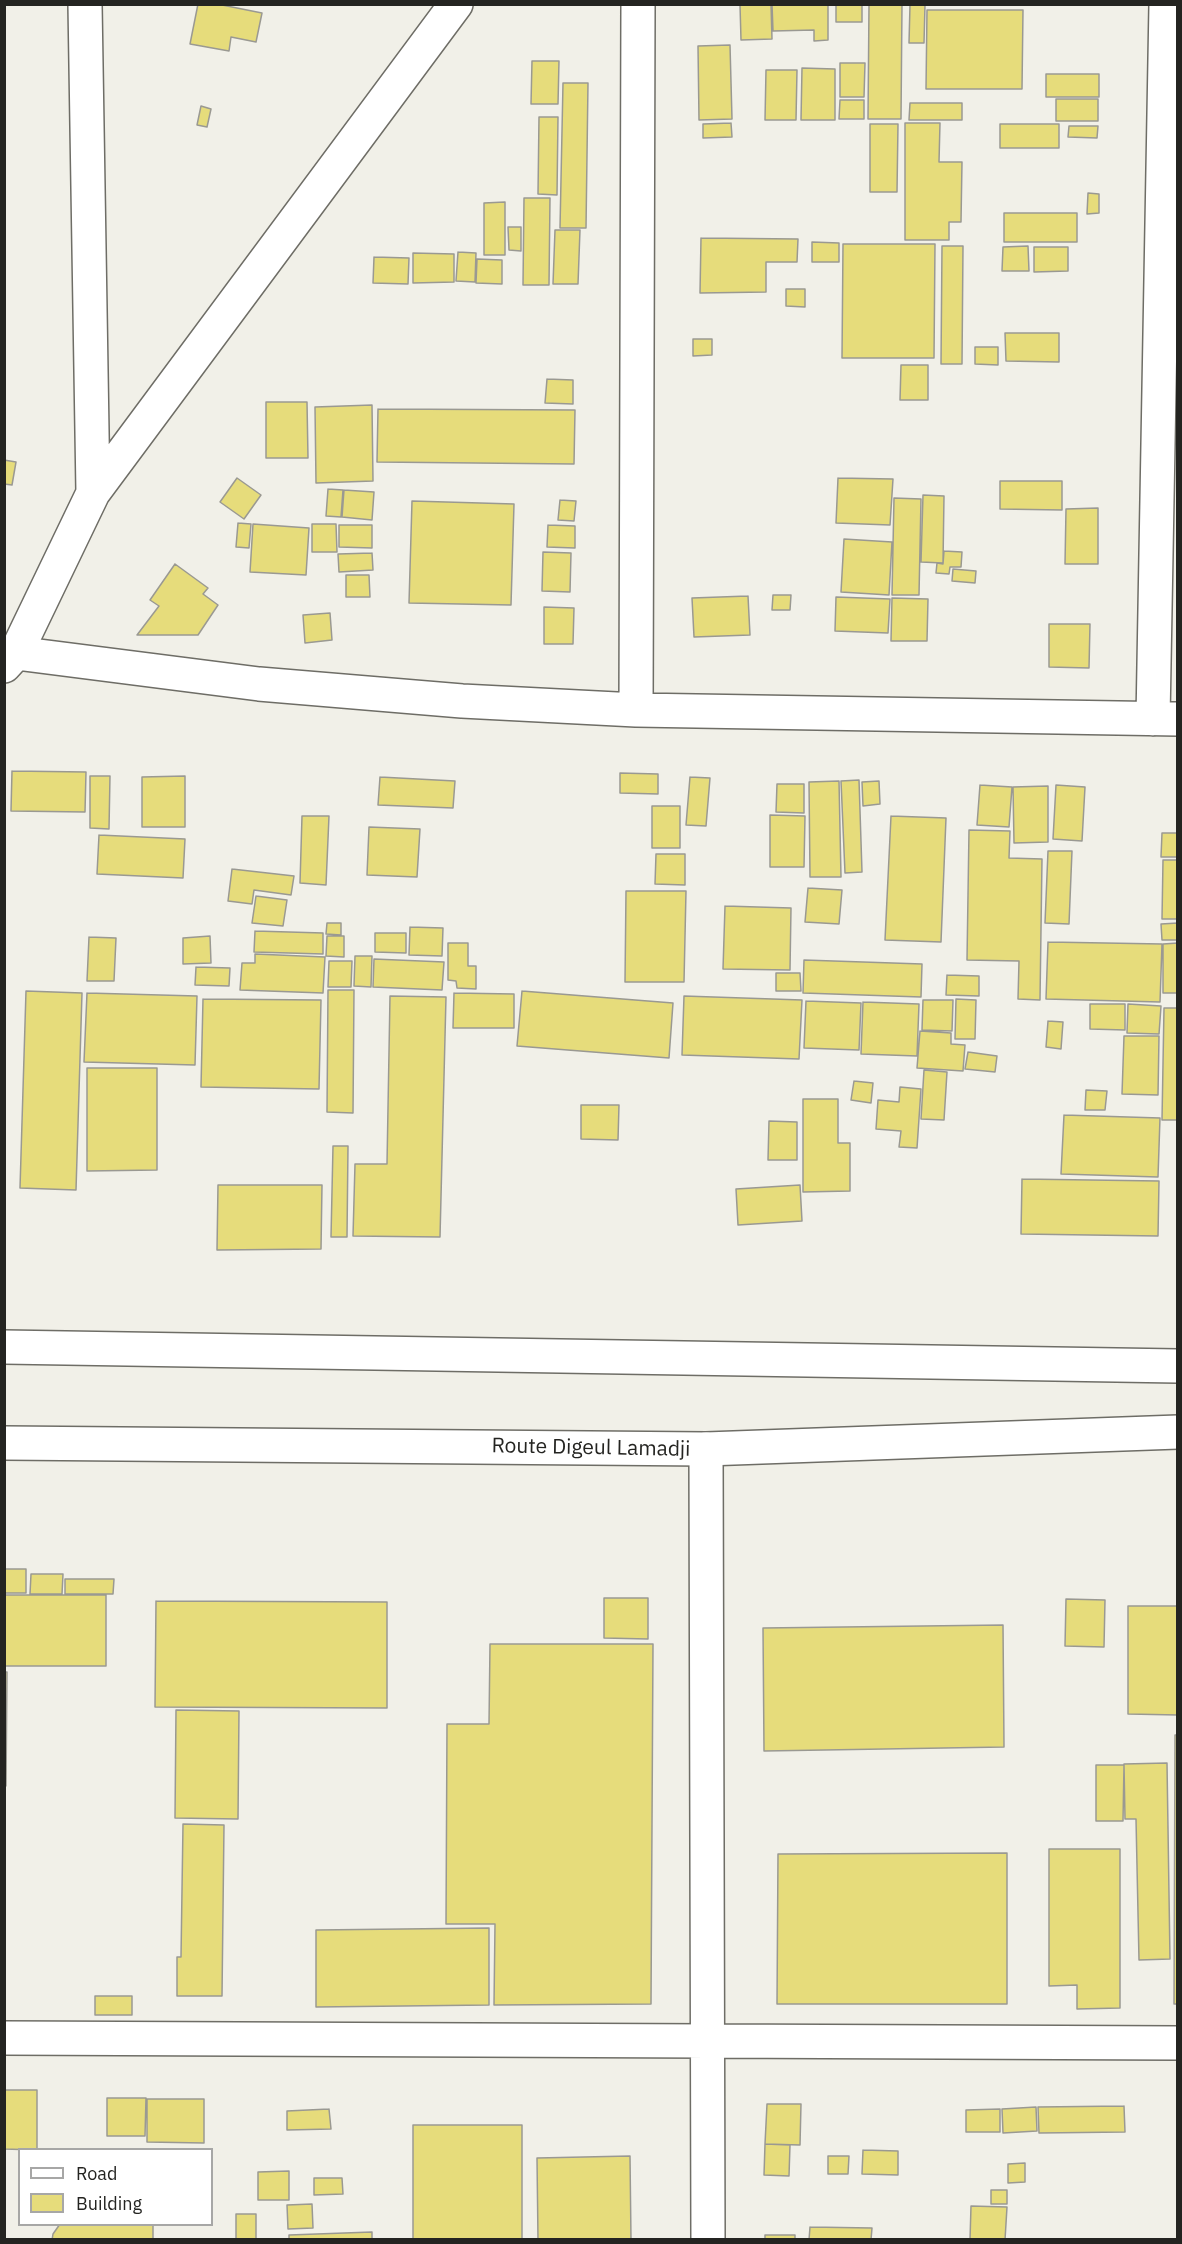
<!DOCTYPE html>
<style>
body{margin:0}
#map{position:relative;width:1182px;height:2244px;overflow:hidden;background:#f1f0e8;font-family:"IBM Plex Sans",sans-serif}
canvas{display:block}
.frame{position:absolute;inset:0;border:6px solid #242421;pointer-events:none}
.legend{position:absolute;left:18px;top:2148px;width:195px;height:78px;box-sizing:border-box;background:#fff;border:2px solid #a7a7a6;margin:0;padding:8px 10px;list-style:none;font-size:18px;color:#242421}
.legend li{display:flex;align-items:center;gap:12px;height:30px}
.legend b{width:30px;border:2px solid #a7a7a6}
</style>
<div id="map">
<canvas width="1182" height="2244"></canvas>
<div class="frame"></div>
<ul class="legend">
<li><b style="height:8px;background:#fff"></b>Road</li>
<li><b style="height:16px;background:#e6dc7b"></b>Building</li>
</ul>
</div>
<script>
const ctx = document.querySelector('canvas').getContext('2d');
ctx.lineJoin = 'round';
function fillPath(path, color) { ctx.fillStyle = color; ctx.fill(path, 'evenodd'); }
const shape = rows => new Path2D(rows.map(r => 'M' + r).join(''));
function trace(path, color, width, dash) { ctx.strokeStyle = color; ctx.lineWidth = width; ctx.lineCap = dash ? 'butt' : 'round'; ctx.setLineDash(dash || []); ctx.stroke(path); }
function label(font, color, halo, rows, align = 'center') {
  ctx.font = font + ' "IBM Plex Sans",sans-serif'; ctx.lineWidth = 6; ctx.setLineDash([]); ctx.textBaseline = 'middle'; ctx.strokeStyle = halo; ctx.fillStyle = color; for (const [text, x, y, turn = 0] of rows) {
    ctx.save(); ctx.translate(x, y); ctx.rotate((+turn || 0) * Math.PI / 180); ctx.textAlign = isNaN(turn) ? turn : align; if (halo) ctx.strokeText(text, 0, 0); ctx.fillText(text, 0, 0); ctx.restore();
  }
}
const building = shape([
 [198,4,217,4,262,13,256,42,231,37,229,51,190,44,198,4],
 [771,4,772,39,741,40,740,5,771,4],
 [772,4,828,4,828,40,814,41,814,30,773,31,772,4],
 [836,4,862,4,862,22,836,22,836,4],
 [869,4,902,4,901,119,868,119,869,4],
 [910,5,925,5,924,43,909,43,910,5],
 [927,10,1023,10,1022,89,926,89,927,10],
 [730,45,732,119,699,120,698,46,730,45],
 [532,61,559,61,558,104,531,104,532,61],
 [840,63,865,63,864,97,840,97,840,63],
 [802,68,835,69,835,120,801,120,802,68],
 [766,70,797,70,796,120,765,120,766,70],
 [1046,74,1099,74,1099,97,1046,97,1046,74],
 [563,83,588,83,586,228,560,228,563,83],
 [1056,99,1098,99,1098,121,1056,121,1056,99],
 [840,100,864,100,864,119,839,119,840,100],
 [910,103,962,103,962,120,909,120,910,103],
 [201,106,211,109,207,127,197,125,201,106],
 [539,117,558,117,557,195,538,194,539,117],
 [731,123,732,137,703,138,703,124,731,123],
 [905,123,940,123,939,162,962,162,961,222,949,222,949,240,905,240,905,123],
 [870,124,898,124,897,192,870,192,870,124],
 [1000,124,1059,124,1059,148,1000,148,1000,124],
 [1069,126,1098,126,1097,138,1068,137,1069,126],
 [1088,193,1099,194,1099,213,1087,214,1088,193],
 [524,198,550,198,549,285,523,285,524,198],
 [505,202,505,255,484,255,484,203,505,202],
 [1004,213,1077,213,1077,242,1004,242,1004,213],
 [508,227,521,227,521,251,509,250,508,227],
 [555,230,580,230,578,284,553,284,555,230],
 [701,238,798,239,797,262,766,262,766,292,700,293,701,238],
 [812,242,839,243,839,262,812,262,812,242],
 [843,244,935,244,934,358,842,358,843,244],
 [942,246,963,246,962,364,941,364,942,246],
 [1028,246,1029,271,1002,271,1003,247,1028,246],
 [1034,247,1068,247,1068,271,1034,272,1034,247],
 [458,252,476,253,475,282,456,281,458,252],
 [413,253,454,254,454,282,413,283,413,253],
 [374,257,409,258,408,284,373,283,374,257],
 [477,259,502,260,502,284,476,283,477,259],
 [786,289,805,289,805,307,786,306,786,289],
 [1005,333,1059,333,1059,362,1006,361,1005,333],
 [693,339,712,339,712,355,693,356,693,339],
 [975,347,998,347,998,365,975,364,975,347],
 [901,365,928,365,928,400,900,400,901,365],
 [547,379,573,380,573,404,545,403,547,379],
 [266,402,307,402,308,458,266,458,266,402],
 [372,405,373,481,316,483,315,407,372,405],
 [378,409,575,410,574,464,377,462,378,409],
 [4,460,16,462,12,485,4,484,4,460],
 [237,478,261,495,244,519,220,502,237,478],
 [838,478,893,479,890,525,836,523,838,478],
 [1000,481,1062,481,1062,510,1000,509,1000,481],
 [328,489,343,490,341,517,326,516,328,489],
 [344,490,374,492,372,520,342,517,344,490],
 [923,495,944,496,943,563,921,562,923,495],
 [894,498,921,499,919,595,892,595,894,498],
 [560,500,576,501,574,521,558,520,560,500],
 [412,501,514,504,511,605,409,603,412,501],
 [1098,508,1098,564,1065,564,1066,509,1098,508],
 [238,523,251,524,249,548,236,547,238,523],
 [253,524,309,528,306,575,250,572,253,524],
 [312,524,336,524,337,552,312,552,312,524],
 [339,525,372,525,372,548,339,547,339,525],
 [548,525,575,526,575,548,547,547,548,525],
 [844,539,892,542,889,595,841,592,844,539],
 [944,551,962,552,961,567,950,567,949,574,936,573,937,563,943,564,944,551],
 [543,552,571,553,570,592,542,591,543,552],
 [372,553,373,570,339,572,338,554,372,553],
 [175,564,208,588,203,594,218,605,198,635,137,635,159,606,150,600,175,564],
 [953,569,976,571,975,583,952,581,953,569],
 [346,575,369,575,370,597,346,597,346,575],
 [773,595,791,595,790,610,772,610,773,595],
 [748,596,750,635,694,637,692,598,748,596],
 [836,597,890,599,888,633,835,631,836,597],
 [892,598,928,599,927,641,891,641,892,598],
 [544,607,574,608,573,644,544,644,544,607],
 [330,613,332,640,305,643,303,615,330,613],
 [1049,624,1090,624,1089,668,1049,667,1049,624],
 [12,771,86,772,85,812,11,811,12,771],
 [620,773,658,774,658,794,620,793,620,773],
 [90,776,110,776,109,829,90,828,90,776],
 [185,776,185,827,142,827,142,777,185,776],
 [380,777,455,781,453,808,378,805,380,777],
 [690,777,710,778,706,826,686,825,690,777],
 [859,780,862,872,845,873,841,781,859,780],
 [839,781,841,877,810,877,809,782,839,781],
 [879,781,880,804,863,806,862,782,879,781],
 [777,784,804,784,804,813,776,812,777,784],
 [980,785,1012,787,1009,827,977,825,980,785],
 [1056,785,1085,787,1082,841,1053,839,1056,785],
 [1048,786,1048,842,1014,843,1013,787,1048,786],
 [652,806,680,806,680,848,652,848,652,806],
 [770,815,805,816,804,867,770,867,770,815],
 [302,816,329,816,326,885,300,883,302,816],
 [891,816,946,818,941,942,885,940,891,816],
 [369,827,420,829,417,877,367,875,369,827],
 [969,830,1010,831,1009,858,1042,859,1040,1000,1018,999,1019,961,967,960,969,830],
 [1162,833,1178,833,1178,857,1161,857,1162,833],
 [99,835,185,839,183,878,97,874,99,835],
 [1048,851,1072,851,1069,924,1045,923,1048,851],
 [656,854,685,854,685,885,655,884,656,854],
 [1163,860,1178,860,1178,919,1162,919,1163,860],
 [232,869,294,876,291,895,254,890,252,904,228,901,232,869],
 [808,888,842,890,839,924,805,922,808,888],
 [626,891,686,891,684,982,625,982,626,891],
 [256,896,287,900,283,926,252,923,256,896],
 [725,906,791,908,790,970,723,969,725,906],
 [327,923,341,923,341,935,326,934,327,923],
 [1178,923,1178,940,1162,940,1161,924,1178,923],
 [410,927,443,928,442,956,409,955,410,927],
 [255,931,323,933,323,954,254,952,255,931],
 [375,933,406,933,406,953,375,952,375,933],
 [210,936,211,963,183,964,183,938,210,936],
 [327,936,344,936,344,957,326,956,327,936],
 [89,937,116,938,114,981,87,981,89,937],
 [1048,942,1162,944,1160,1002,1046,999,1048,942],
 [448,943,468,943,468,966,476,966,476,989,457,988,456,981,448,980,448,943],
 [1178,943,1178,993,1163,993,1163,944,1178,943],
 [255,954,325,957,323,993,240,990,242,963,255,963,255,954],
 [355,956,372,956,371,987,354,986,355,956],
 [374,959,444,962,442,990,373,987,374,959],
 [804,960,922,964,921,997,803,993,804,960],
 [329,961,352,961,351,987,328,987,329,961],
 [196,967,230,968,229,986,195,985,196,967],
 [776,973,800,973,801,991,776,991,776,973],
 [947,975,979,976,979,996,946,995,947,975],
 [328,990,354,990,353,1113,327,1112,328,990],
 [26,991,82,993,76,1190,20,1188,26,991],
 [522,991,673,1003,669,1058,517,1046,522,991],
 [87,993,197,996,195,1065,84,1062,87,993],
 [454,993,514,994,514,1028,453,1028,454,993],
 [390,996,446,997,440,1237,353,1236,355,1164,387,1164,390,996],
 [684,996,802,1000,799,1059,682,1055,684,996],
 [203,999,321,1000,319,1089,201,1087,203,999],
 [956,999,976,1000,975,1039,955,1039,956,999],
 [923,1000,953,1000,952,1031,922,1030,923,1000],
 [806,1001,861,1003,859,1050,804,1048,806,1001],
 [863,1002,919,1004,917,1056,861,1054,863,1002],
 [1090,1004,1125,1004,1125,1030,1090,1029,1090,1004],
 [1128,1004,1161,1006,1159,1034,1127,1033,1128,1004],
 [1164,1008,1178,1008,1178,1120,1162,1120,1164,1008],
 [1048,1021,1063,1022,1061,1049,1046,1047,1048,1021],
 [920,1031,951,1033,951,1044,965,1045,963,1071,917,1068,920,1031],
 [1124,1036,1159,1036,1158,1095,1122,1094,1124,1036],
 [968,1052,997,1056,995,1072,965,1069,968,1052],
 [87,1068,157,1068,157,1170,87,1171,87,1068],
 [924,1070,947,1072,944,1120,921,1119,924,1070],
 [854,1081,873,1083,871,1103,851,1100,854,1081],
 [900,1087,921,1089,917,1148,899,1147,901,1131,876,1129,878,1100,899,1102,900,1087],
 [1086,1090,1107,1091,1105,1110,1085,1110,1086,1090],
 [803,1099,838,1099,838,1143,850,1143,850,1191,803,1192,803,1099],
 [581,1105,619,1105,618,1140,581,1139,581,1105],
 [1064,1115,1160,1118,1158,1177,1061,1174,1064,1115],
 [769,1121,797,1122,797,1160,768,1160,769,1121],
 [333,1146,348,1146,347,1237,331,1237,333,1146],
 [1022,1179,1159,1181,1158,1236,1021,1234,1022,1179],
 [218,1185,322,1185,321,1249,217,1250,218,1185],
 [800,1185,802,1221,738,1225,736,1189,800,1185],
 [4,1569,26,1569,26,1593,4,1593,4,1569],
 [31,1574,63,1574,62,1594,30,1594,31,1574],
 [65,1579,114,1579,113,1594,65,1594,65,1579],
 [4,1595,106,1595,106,1666,4,1666,4,1595],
 [604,1598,648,1598,648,1639,604,1638,604,1598],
 [1066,1599,1105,1600,1104,1647,1065,1646,1066,1599],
 [156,1601,387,1602,387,1708,155,1707,156,1601],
 [1128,1606,1178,1606,1178,1715,1128,1714,1128,1606],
 [1003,1625,1004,1747,764,1751,763,1628,1003,1625],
 [490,1644,653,1644,651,2004,494,2005,495,1924,446,1924,447,1724,489,1724,490,1644],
 [4,1672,7,1672,6,1786,4,1786,4,1672],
 [176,1710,239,1711,238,1819,175,1818,176,1710],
 [1175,1735,1178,1735,1178,2004,1174,2004,1175,1735],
 [1167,1763,1170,1959,1139,1960,1136,1819,1125,1819,1124,1764,1167,1763],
 [1096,1765,1124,1765,1123,1821,1096,1821,1096,1765],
 [183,1824,224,1825,222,1996,177,1996,177,1957,181,1957,183,1824],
 [1049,1849,1120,1849,1120,2008,1077,2009,1077,1985,1049,1986,1049,1849],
 [1007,1853,1007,2004,777,2004,778,1854,1007,1853],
 [489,1928,489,2005,316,2007,316,1930,489,1928],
 [95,1996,132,1996,132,2015,95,2015,95,1996],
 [5,2090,37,2090,37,2150,4,2149,5,2090],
 [107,2098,146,2098,145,2136,107,2136,107,2098],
 [147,2099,204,2099,204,2143,147,2142,147,2099],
 [767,2104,801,2104,800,2145,765,2144,767,2104],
 [1124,2106,1125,2132,1039,2133,1038,2107,1124,2106],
 [1036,2107,1037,2131,1003,2133,1002,2109,1036,2107],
 [329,2109,331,2129,287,2130,287,2111,329,2109],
 [1000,2109,1000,2132,966,2132,966,2110,1000,2109],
 [413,2125,522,2125,522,2240,413,2240,413,2125],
 [765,2144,790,2145,789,2176,764,2175,765,2144],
 [863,2150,898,2151,898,2175,862,2174,863,2150],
 [630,2156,631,2240,538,2240,537,2158,630,2156],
 [828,2156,849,2156,848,2174,828,2174,828,2156],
 [1025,2163,1025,2182,1008,2183,1008,2164,1025,2163],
 [289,2171,289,2200,258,2200,258,2172,289,2171],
 [314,2178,342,2178,343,2194,314,2195,314,2178],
 [991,2190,1007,2190,1007,2204,991,2204,991,2190],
 [312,2204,313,2228,288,2229,287,2205,312,2204],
 [971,2206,1007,2207,1005,2240,970,2240,971,2206],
 [236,2214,256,2214,256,2240,236,2240,236,2214],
 [60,2224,153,2224,153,2240,52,2240,53,2234,60,2224],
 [810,2227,872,2228,871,2240,809,2240,810,2227],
 [372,2232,372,2240,289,2240,289,2235,372,2232],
 [765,2235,795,2235,795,2240,765,2240,765,2235]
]);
const minor = shape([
 [85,4,93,493],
 [16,653,259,684,462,701,636,710,1178,719],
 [4,666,16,653,93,493,456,4],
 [636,710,638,4],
 [1153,719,1166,4],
 [706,1449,708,2240],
 [4,2038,1178,2043]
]);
const major = shape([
 [4,1347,1178,1366],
 [4,1443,706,1449,1178,1432]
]);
const streetNames = [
 ["Route Digeul Lamadji",591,1448,1]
];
fillPath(building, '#e6dc7b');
trace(building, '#9a9992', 1.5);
trace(minor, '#6e6d66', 36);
trace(major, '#6e6d66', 36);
trace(minor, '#fff', 33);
trace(major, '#fff', 33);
label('21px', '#242421', '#fff', streetNames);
</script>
